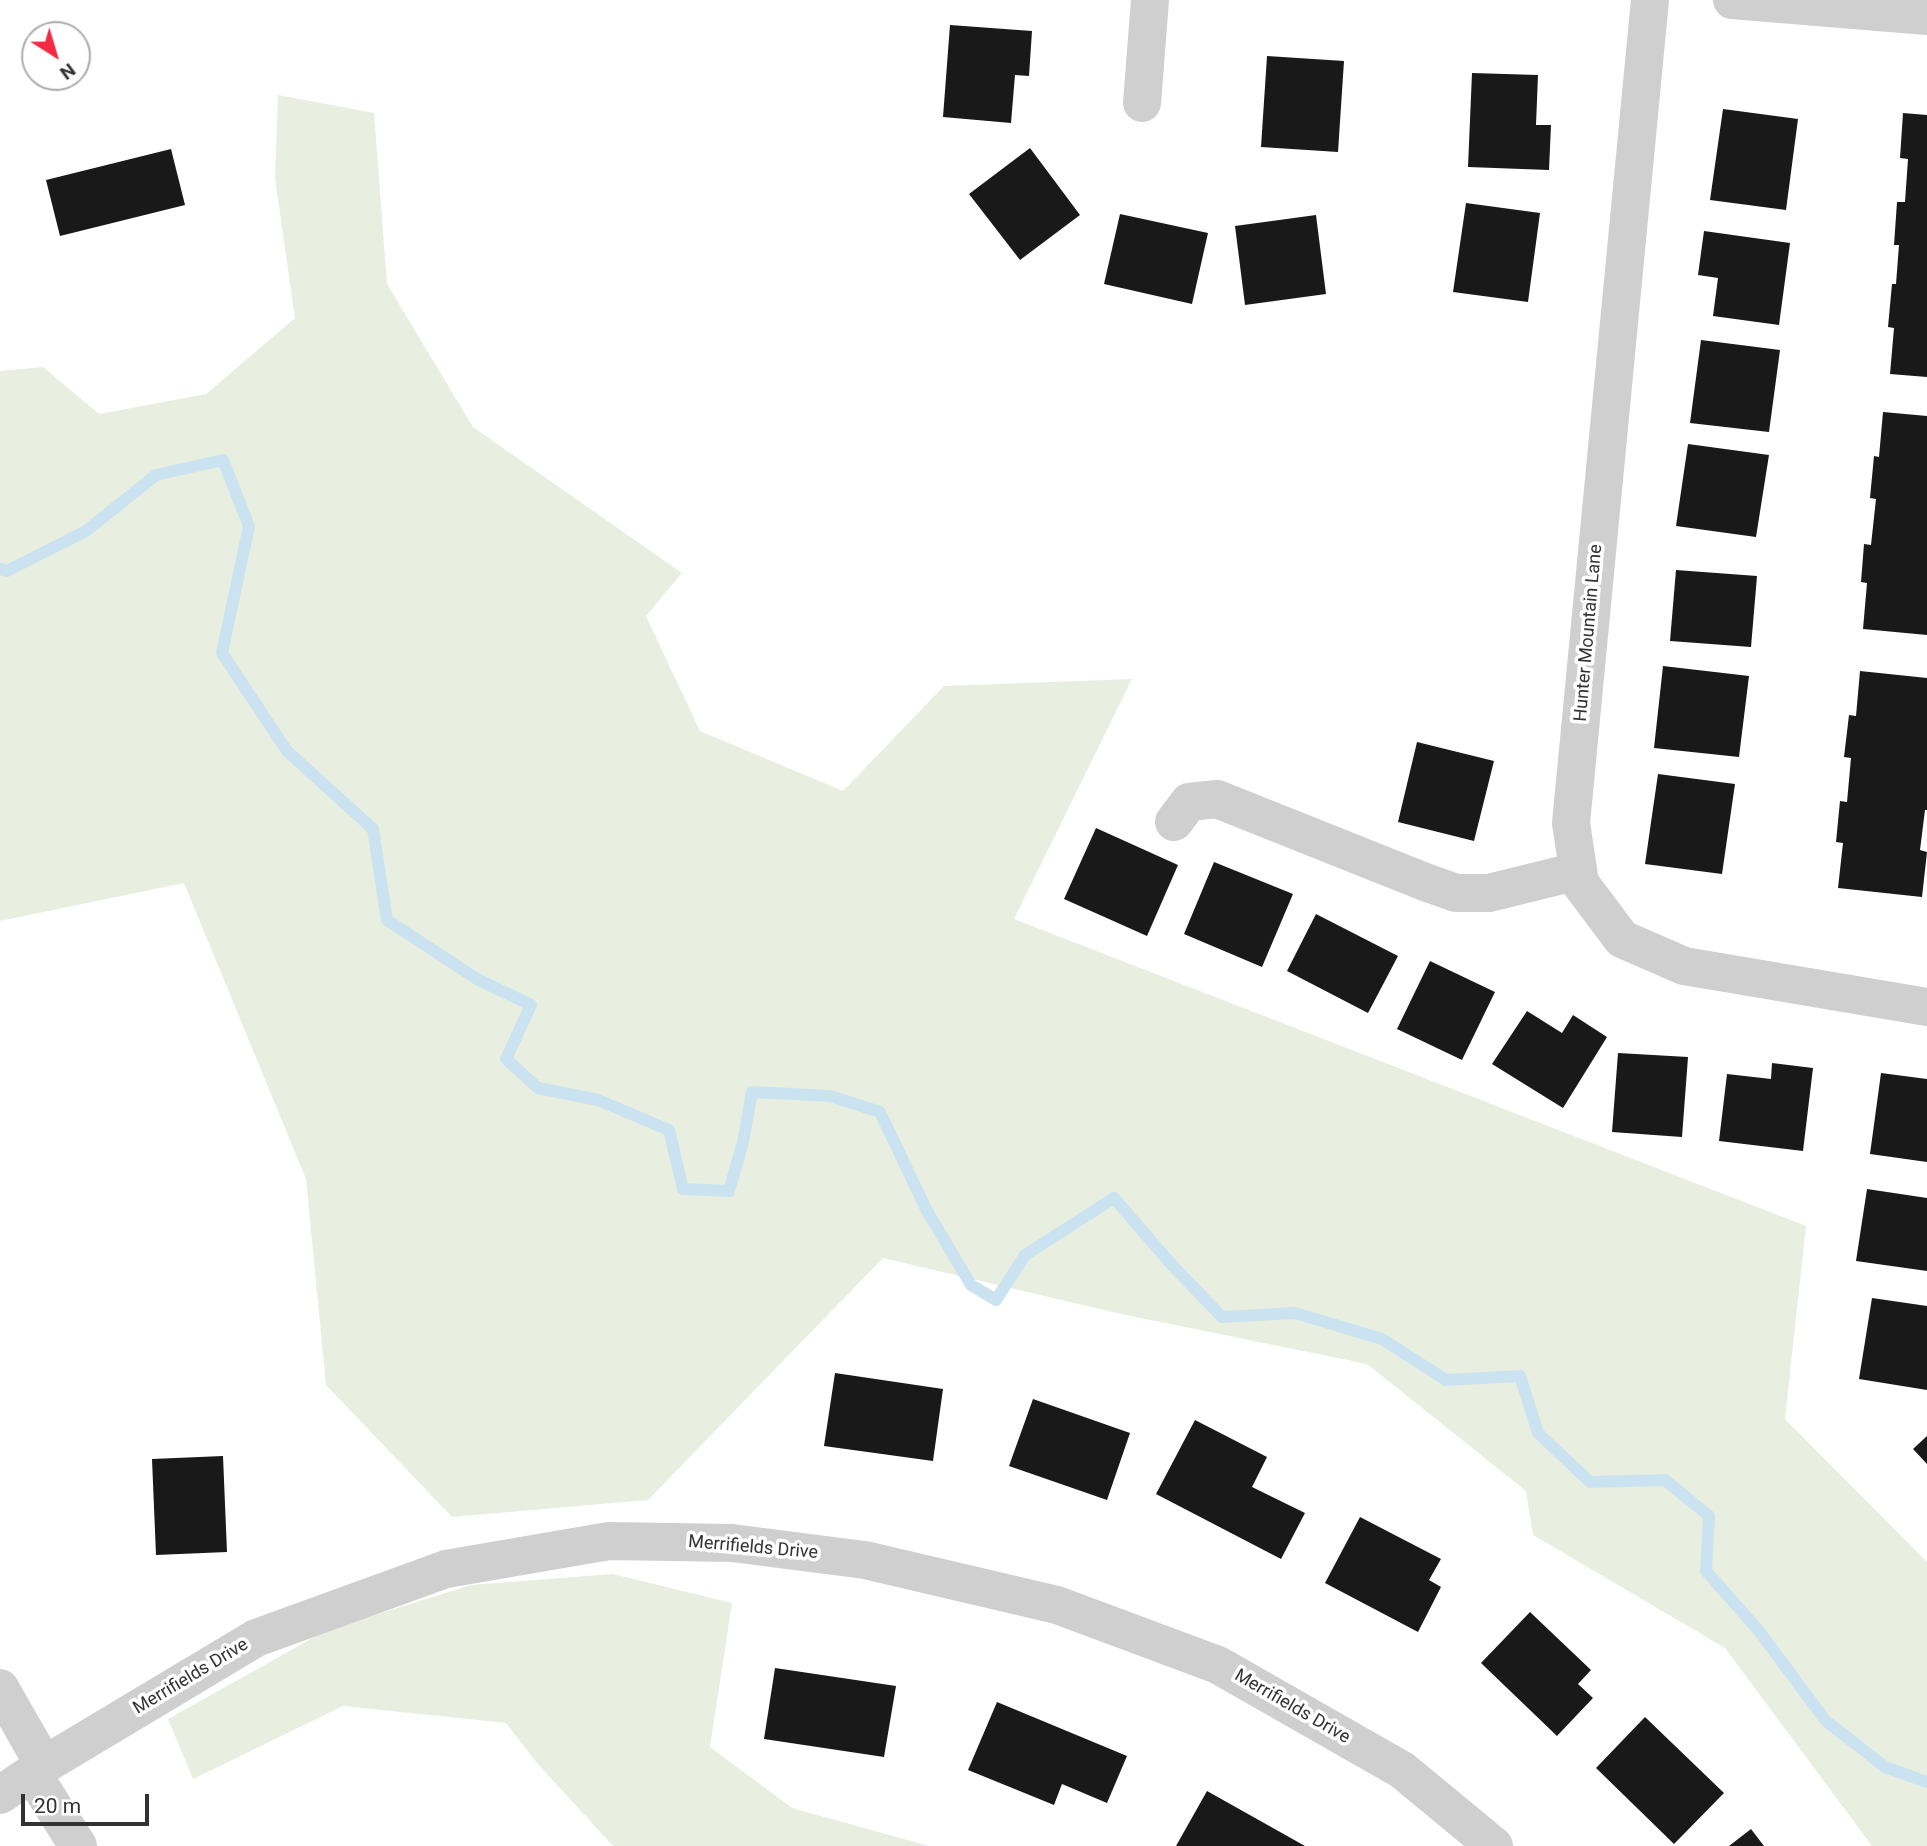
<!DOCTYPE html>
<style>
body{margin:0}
#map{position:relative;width:1927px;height:1846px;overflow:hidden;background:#fff;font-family:Roboto,sans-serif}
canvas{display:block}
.north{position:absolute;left:21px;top:21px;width:70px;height:70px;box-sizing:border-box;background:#fff;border:2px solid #adadad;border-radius:50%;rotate:143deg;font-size:19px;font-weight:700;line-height:28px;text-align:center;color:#323232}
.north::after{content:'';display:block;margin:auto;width:24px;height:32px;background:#f32a42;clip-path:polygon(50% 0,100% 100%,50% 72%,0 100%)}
.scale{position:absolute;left:21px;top:1794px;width:128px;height:32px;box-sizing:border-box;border:4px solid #323232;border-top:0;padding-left:9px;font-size:21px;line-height:24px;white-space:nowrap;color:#323232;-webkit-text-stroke:5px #fff;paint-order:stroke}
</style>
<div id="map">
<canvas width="1927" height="1846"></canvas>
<div class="north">N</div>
<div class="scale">20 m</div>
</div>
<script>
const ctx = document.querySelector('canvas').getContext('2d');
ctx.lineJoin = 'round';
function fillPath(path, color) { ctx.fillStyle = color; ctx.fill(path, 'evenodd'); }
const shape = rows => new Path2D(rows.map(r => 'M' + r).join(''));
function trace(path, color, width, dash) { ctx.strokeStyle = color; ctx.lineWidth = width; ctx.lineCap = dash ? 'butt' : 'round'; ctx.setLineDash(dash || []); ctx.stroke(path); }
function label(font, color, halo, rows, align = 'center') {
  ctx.font = font + ' Roboto,sans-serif'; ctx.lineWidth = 7; ctx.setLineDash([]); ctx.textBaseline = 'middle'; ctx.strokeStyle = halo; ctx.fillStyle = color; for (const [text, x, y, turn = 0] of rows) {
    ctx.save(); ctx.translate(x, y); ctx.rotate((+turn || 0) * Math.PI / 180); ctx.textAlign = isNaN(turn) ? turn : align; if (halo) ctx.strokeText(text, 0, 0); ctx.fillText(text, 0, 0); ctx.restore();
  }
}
const green = shape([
 [278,95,374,113,387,284,473,427,682,573,646,616,700,731,843,791,944,686,1132,679,1014,919,1806,1226,1785,1419,1927,1562,1927,1846,1872,1846,1725,1648,1533,1535,1526,1491,1367,1364,1121,1314,883,1258,648,1500,452,1517,326,1385,306,1179,184,883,0,921,0,371,43,367,99,414,206,394,295,318,275,178],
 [613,1574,732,1603,710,1747,792,1808,929,1846,613,1846,537,1763,506,1723,343,1706,193,1779,168,1719,327,1630,471,1585]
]);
const stream = shape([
 [0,569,7,571,86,531,156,475,223,460,249,526,222,653,287,751,373,829,387,920,477,979,531,1005,506,1059,538,1088,598,1100,669,1130,683,1189,729,1191,743,1142,752,1092,830,1096,880,1112,926,1209,971,1285,996,1300,1025,1255,1114,1198,1172,1265,1222,1317,1295,1313,1382,1339,1446,1380,1520,1376,1538,1433,1590,1482,1665,1480,1709,1516,1706,1571,1759,1631,1825,1720,1885,1767,1927,1782]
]);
const building = shape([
 [950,25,1032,31,1029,76,1015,75,1011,123,943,117],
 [1267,56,1344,61,1338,152,1261,147],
 [1472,73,1538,75,1536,125,1551,125,1549,170,1468,167],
 [1723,109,1798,119,1786,210,1710,200],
 [1903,113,1927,115,1927,377,1890,374,1894,328,1888,327,1892,284,1896,284,1899,245,1894,245,1897,202,1905,202,1908,159,1900,158],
 [1030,148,1080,215,1020,260,969,194],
 [171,149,185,205,60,236,46,180],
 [1466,203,1540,213,1528,302,1453,292],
 [1120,214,1208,233,1192,304,1104,284],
 [1316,215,1326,294,1245,305,1235,226],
 [1704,231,1790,243,1779,325,1713,316,1718,278,1698,275],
 [1701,340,1780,350,1769,432,1690,423],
 [1883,412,1927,416,1927,635,1863,629,1867,583,1861,582,1864,544,1871,545,1876,499,1870,498,1874,456,1879,457],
 [1688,444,1769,455,1756,537,1676,526],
 [1676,570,1757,576,1751,647,1670,641],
 [1663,666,1749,676,1739,757,1654,748],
 [1860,671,1927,678,1927,810,1925,810,1920,850,1927,852,1922,897,1838,888,1843,843,1836,842,1840,801,1847,802,1851,758,1844,757,1849,715,1856,716],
 [1417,742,1494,761,1474,841,1398,822],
 [1658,774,1735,784,1722,874,1645,864],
 [1096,828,1178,865,1147,936,1064,899],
 [1214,862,1293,894,1262,967,1184,934],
 [1316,914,1398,956,1368,1013,1287,971],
 [1430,961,1495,992,1462,1060,1397,1029],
 [1527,1011,1562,1033,1573,1015,1607,1037,1563,1108,1492,1064],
 [1618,1053,1688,1057,1682,1137,1612,1132],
 [1772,1063,1813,1068,1803,1151,1719,1141,1727,1074,1771,1079],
 [1881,1073,1927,1079,1927,1162,1870,1154],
 [1867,1189,1927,1198,1927,1271,1856,1261],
 [1872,1298,1927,1306,1927,1390,1859,1379],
 [835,1373,943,1389,933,1461,824,1446],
 [1033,1399,1130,1433,1107,1500,1009,1466],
 [1195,1420,1267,1457,1252,1487,1305,1513,1281,1559,1156,1494],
 [1927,1436,1927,1464,1913,1449],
 [223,1456,227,1552,156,1555,152,1459],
 [1360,1517,1441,1559,1429,1580,1441,1587,1418,1632,1325,1583],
 [1530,1612,1591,1670,1578,1684,1593,1698,1557,1736,1481,1663],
 [775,1668,896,1686,884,1757,764,1739],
 [997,1702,1127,1756,1107,1803,1062,1784,1054,1805,968,1770],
 [1645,1717,1724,1793,1674,1844,1596,1768],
 [1207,1791,1305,1846,1176,1846],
 [1751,1829,1764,1846,1729,1846]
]);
const minor = shape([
 [1650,0,1571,823,1580,883,1622,939,1684,966,1927,1007],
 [1732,0,1927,16],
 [1142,103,1150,0],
 [1174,822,1189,802,1217,799,1425,882,1456,893,1489,893,1578,871],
 [0,1688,44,1765],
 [32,1773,78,1846],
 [0,1795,44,1765,256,1638,446,1569,609,1541,732,1543,865,1560,1057,1605,1218,1665,1402,1770,1494,1846]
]);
const streetNames = [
 ["Hunter Mountain Lane",1589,633,-85],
 ["Merrifields Drive",753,1548,5],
 ["Merrifields Drive",191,1677,-31],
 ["Merrifields Drive",1292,1707,30]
];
fillPath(green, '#e9efe0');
trace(stream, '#cbe3f0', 12);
fillPath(building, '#191919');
trace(minor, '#cfcfcf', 38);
label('18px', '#323232', '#fff', streetNames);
</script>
